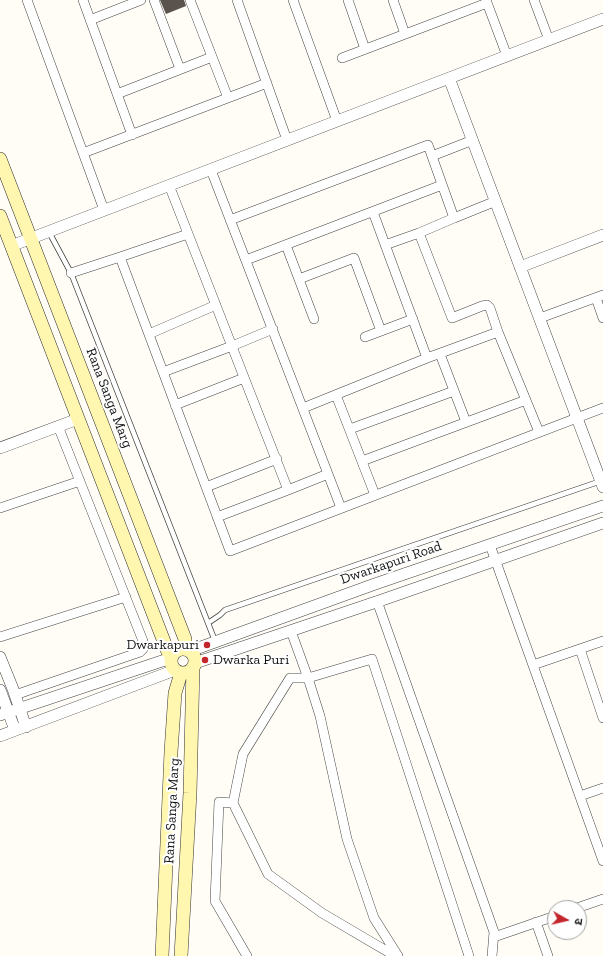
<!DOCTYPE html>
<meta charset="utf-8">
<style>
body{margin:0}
#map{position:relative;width:603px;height:956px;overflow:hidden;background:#fffdf5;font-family:"Zilla Slab","Noto Sans Devanagari",serif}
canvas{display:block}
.north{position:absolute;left:547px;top:900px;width:40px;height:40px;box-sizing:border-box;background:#fff;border:1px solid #a0a0a0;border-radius:50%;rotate:98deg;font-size:11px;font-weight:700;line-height:16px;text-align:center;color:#111}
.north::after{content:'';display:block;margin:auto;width:14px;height:18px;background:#c4262e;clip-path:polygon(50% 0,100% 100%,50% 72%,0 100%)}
</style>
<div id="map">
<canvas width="603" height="956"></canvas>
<div class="north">उ</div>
</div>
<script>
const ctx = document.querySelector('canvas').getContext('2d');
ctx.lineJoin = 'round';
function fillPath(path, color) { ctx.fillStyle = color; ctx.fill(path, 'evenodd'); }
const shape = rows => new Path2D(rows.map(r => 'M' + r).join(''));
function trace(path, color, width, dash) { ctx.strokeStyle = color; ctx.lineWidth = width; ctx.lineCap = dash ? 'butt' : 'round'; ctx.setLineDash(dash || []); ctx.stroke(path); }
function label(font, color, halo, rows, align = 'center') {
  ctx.font = font + ' "Zilla Slab",serif'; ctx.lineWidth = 4; ctx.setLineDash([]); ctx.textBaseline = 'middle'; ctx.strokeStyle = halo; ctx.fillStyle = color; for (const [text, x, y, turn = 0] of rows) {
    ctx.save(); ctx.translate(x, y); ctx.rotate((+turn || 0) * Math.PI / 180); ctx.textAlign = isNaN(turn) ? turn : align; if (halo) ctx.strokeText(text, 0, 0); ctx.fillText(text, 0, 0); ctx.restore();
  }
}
const building = shape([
 [160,0,184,0,186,6,166,14]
]);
const service = shape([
 [49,232,71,273,208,623],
 [215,641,208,623,220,615,225,610,461,529,601,481]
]);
const minor = shape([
 [27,0,104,210],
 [83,0,132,135],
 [154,0,180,69],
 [190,0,228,98],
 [237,0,287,140],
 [293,0,337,121],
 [348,0,365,49],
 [393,0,405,34],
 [486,0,507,56],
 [534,0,549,40],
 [90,20,141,0],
 [342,58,487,3],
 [117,94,212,57],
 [83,153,267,83],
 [432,156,473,140],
 [169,185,288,490,328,474,211,170],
 [373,212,427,358],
 [230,220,428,145,454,218,496,201],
 [419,233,452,318,482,306,487,305,490,308,498,332],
 [188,234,120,257,230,551,603,408],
 [286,245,314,319],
 [385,245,419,233,454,218],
 [246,260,442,185],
 [71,273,120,257],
 [299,279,354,258,381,331,413,319],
 [596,298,603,318],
 [540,318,603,295],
 [149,334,216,305],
 [365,337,381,331],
 [440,354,466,422],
 [163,372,232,346,273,329],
 [336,395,375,495],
 [175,405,244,378],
 [303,408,427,358,498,332,539,432],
 [350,429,454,391],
 [362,461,526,400],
 [328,474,341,508],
 [206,487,277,459],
 [0,508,80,481],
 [217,517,288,490],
 [490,545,603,861],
 [377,601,494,932,492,956],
 [291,631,308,678,320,716,347,839,374,918,398,956],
 [0,637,126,597],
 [580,649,603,718],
 [533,665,603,641],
 [15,695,140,652,143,649,144,645,143,641,58,426],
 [580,796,603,788],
 [233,803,268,874,322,913,395,956],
 [577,908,603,899],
 [536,922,548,956],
 [494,937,555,916],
 [247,956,215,901,219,802,233,803,243,754,290,678,308,678,372,659,469,956]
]);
const tertiary = shape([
 [449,78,603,487],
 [11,246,603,19],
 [520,267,603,235],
 [0,448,78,419],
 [190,651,375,584,603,506],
 [0,657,13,689,26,727],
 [195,663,382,600,603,523],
 [0,690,15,730],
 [0,715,171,658],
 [0,736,175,670]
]);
const secondary = shape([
 [0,159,185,639,185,649],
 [0,216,168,652,172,655],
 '171 661a12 12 0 1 1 24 0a12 12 0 1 1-24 0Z',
 [162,956,171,752,175,693,181,673],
 [181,956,190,793,193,667]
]);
const markers = [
 [207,645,4,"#c4262e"],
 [205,660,4,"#c4262e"]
];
const streetNames = [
 ["Rana Sanga Marg",109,398,69],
 ["Dwarkapuri Road",391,563,-19],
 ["Rana Sanga Marg",172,811,-87]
];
const poiNames = [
 ["Dwarkapuri",199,645],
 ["Dwarka Puri",213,660,"left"]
];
fillPath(building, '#5a524d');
trace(service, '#444', 6);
trace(minor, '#444', 10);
trace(tertiary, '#444', 12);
trace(secondary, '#333', 14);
trace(service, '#fff', 4.5);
trace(minor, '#fff', 9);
trace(tertiary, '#fff', 11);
trace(secondary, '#fff6b0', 13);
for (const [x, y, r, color] of markers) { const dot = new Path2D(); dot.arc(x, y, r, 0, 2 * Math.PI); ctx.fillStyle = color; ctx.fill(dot); trace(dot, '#fff', 1.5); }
label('14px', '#111', '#fff', streetNames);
label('14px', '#111', '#fff', poiNames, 'right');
</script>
